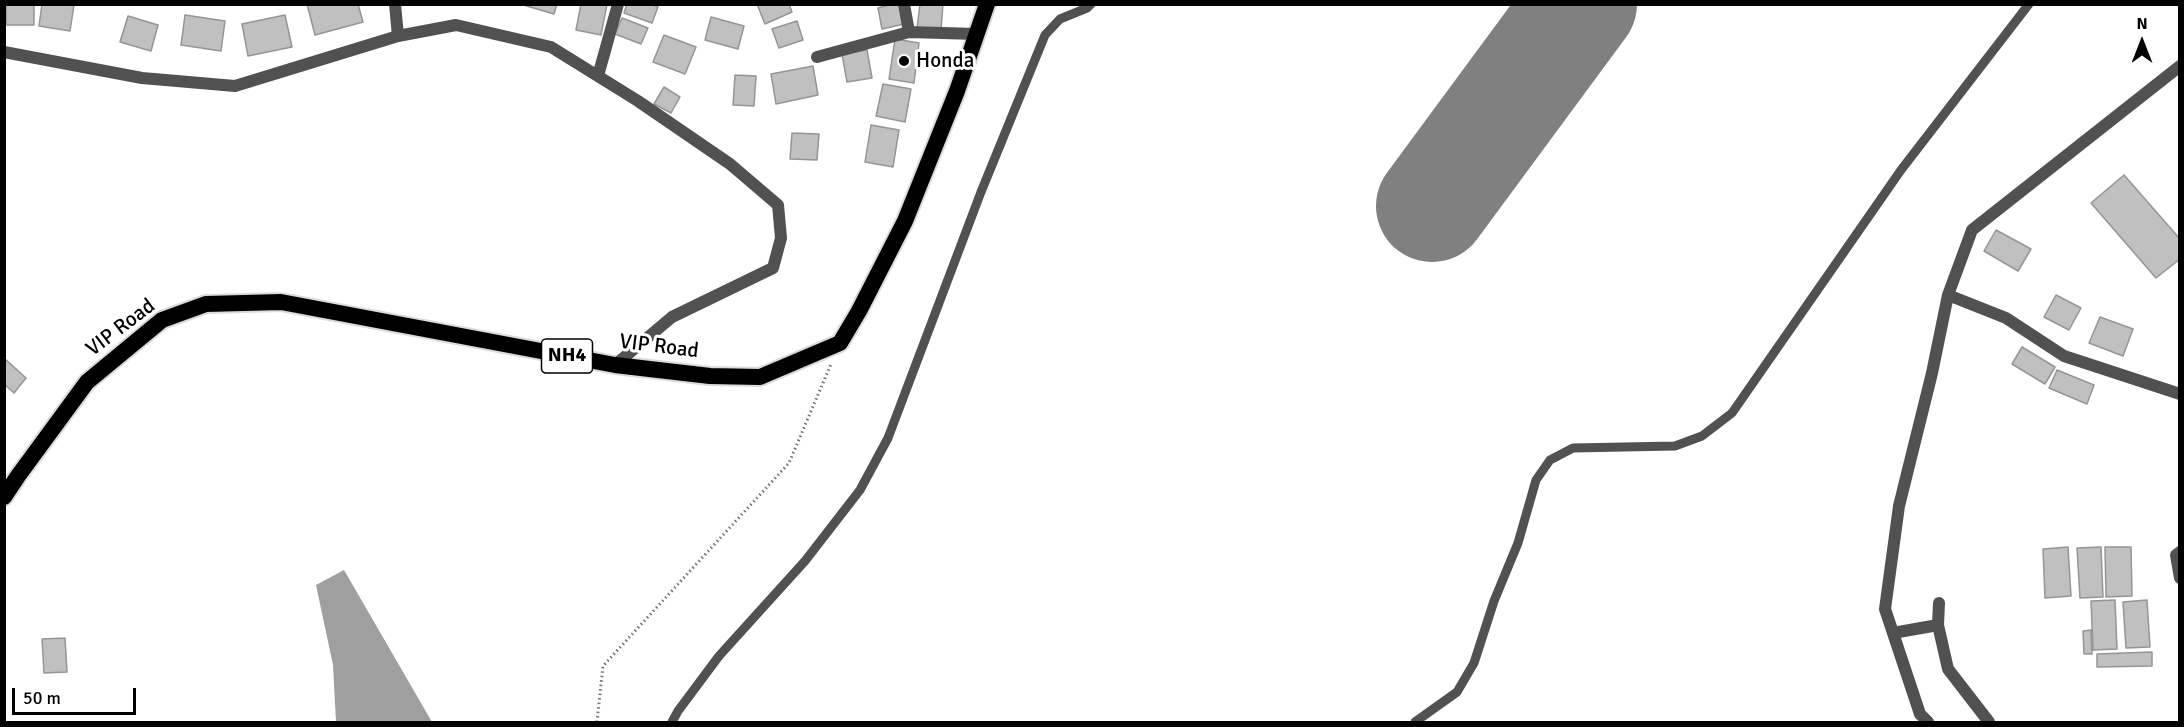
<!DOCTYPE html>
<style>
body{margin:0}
#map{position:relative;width:2184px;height:727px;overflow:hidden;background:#fff;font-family:Signika,sans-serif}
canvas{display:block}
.frame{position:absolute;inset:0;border:6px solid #000;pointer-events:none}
.north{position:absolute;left:2112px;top:12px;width:60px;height:60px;-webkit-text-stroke:4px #fff;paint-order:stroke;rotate:0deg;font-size:16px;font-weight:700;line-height:24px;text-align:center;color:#000}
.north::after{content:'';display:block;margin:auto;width:21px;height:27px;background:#000;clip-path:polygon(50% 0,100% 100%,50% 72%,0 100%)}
.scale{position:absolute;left:12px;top:688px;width:124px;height:27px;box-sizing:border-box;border:3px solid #000;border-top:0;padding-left:8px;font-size:18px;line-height:21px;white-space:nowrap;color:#000;-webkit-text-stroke:4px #fff;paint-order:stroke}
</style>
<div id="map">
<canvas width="2184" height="727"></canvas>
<div class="frame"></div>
<div class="north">N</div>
<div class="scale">50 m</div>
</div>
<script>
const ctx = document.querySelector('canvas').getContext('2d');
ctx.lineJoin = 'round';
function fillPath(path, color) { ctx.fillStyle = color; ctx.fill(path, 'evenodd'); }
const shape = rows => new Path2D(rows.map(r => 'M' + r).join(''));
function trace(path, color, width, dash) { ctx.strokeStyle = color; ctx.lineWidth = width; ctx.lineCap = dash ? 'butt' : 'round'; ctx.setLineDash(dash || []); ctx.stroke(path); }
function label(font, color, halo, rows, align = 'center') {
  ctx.font = font + ' Signika,sans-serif'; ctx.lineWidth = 6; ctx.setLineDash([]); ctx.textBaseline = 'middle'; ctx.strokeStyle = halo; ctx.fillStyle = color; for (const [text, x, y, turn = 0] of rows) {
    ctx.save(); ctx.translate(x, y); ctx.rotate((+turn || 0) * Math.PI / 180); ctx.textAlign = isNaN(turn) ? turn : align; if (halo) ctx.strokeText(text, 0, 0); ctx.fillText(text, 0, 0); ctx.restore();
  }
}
const water = shape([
 [344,570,432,722,336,722,333,665,316,585]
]);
const runway = shape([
 [1432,206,1581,4]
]);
const building = shape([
 [6,4,34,4,34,25,6,25,6,4],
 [42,4,74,5,70,31,39,26,42,4],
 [307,4,358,4,363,22,315,35,307,4],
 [520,4,557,4,554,14,520,4],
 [581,4,607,4,601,35,576,30,581,4],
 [627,4,650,4,658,7,652,23,624,13,627,4],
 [757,4,789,4,792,12,765,24,757,4],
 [893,4,900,4,904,24,882,29,878,8,893,4],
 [920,4,943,4,941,30,917,28,920,4],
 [185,15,225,21,221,51,181,45,185,15],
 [285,15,292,47,248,56,242,24,285,15],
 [128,16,158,25,151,51,120,42,128,16],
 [711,17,744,26,738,49,705,40,711,17],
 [622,18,648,28,641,44,615,34,622,18],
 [797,21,803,40,779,48,772,29,797,21],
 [664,35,696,47,685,74,653,62,664,35],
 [895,39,919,43,914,83,889,79,895,39],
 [867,50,872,78,847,82,842,54,867,50],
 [813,66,818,95,776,104,771,74,813,66],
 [735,75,756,76,754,106,733,105,735,75],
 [883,84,911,89,905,122,876,116,883,84],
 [664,87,680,97,671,113,654,104,664,87],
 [871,125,899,130,893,167,865,162,871,125],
 [792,133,819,134,817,160,790,159,792,133],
 [2124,175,2180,239,2180,259,2156,278,2091,203,2124,175],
 [1996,230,2031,249,2018,271,1984,251,1996,230],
 [2056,295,2081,308,2069,330,2044,317,2056,295],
 [2100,317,2133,329,2123,356,2089,343,2100,317],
 [2022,347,2055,367,2045,384,2012,364,2022,347],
 [4,358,26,378,14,393,4,384,4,358],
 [2057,370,2094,385,2087,404,2049,388,2057,370],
 [2068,547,2071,596,2045,598,2043,549,2068,547],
 [2101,547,2103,597,2080,598,2077,548,2101,547],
 [2105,547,2131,547,2132,596,2106,597,2105,547],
 [2115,600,2117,649,2093,650,2091,601,2115,600],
 [2147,600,2150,647,2126,648,2123,602,2147,600],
 [2091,630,2092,654,2084,654,2083,631,2091,630],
 [65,638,67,672,44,673,42,639,65,638],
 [2152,652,2152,666,2097,667,2097,654,2152,652]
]);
const path = shape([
 [597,722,603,666,789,463,831,364]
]);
const service = shape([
 [672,722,678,711,719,656,805,561,860,490,888,438,981,192,1045,35,1060,19,1087,8,1091,4],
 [1415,722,1457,692,1474,663,1494,601,1518,543,1536,480,1550,460,1573,448,1675,446,1702,436,1732,413,1901,170,2029,4]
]);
const minor = shape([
 [395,4,398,36],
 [904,4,909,32],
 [4,52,142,78,235,86,398,36,456,25,551,47,638,101,730,164,778,205,781,238,773,268,672,317,615,365],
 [817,57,909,32,976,34],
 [598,76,618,4],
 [1948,295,2006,318,2064,356,2180,394],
 [2180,552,2176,555,2180,578],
 [1939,603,1938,625,1948,669,1989,722],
 [1893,633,1938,625],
 [1928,722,1920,714,1885,609,1899,506,1932,373,1948,295,1972,230,2180,66]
]);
const trunk = shape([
 [4,497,18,476,87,382,162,320,206,304,281,302,615,365,710,376,760,377,840,343,859,311,905,221,957,91,987,4]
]);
const markers = [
 [904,61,6,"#000"]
];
const shields = [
 [567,356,51]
];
const shieldNames = [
 ["NH4",567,356]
];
const poiNames = [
 ["Honda",916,61]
];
const streetNames = [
 ["VIP Road",121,328,-37],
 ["VIP Road",659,347,7]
];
fillPath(water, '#9f9f9f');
trace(runway, '#808080', 112);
fillPath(building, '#c0c0c0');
trace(building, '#959595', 1.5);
trace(trunk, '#dbdbdb', 20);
trace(path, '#737373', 3, [1.5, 3]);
trace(service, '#515151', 9);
trace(minor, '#515151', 12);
trace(trunk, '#000', 16);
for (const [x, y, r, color] of markers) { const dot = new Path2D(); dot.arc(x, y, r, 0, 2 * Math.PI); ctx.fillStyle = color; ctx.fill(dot); trace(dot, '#fff', 2); }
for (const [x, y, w] of shields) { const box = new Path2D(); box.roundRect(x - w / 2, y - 17, w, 34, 4.5); ctx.fillStyle = '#fff'; ctx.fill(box); trace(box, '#000', 1.5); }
label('bold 20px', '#000', null, shieldNames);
label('21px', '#000', '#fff', poiNames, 'left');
label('21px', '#000', '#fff', streetNames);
</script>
